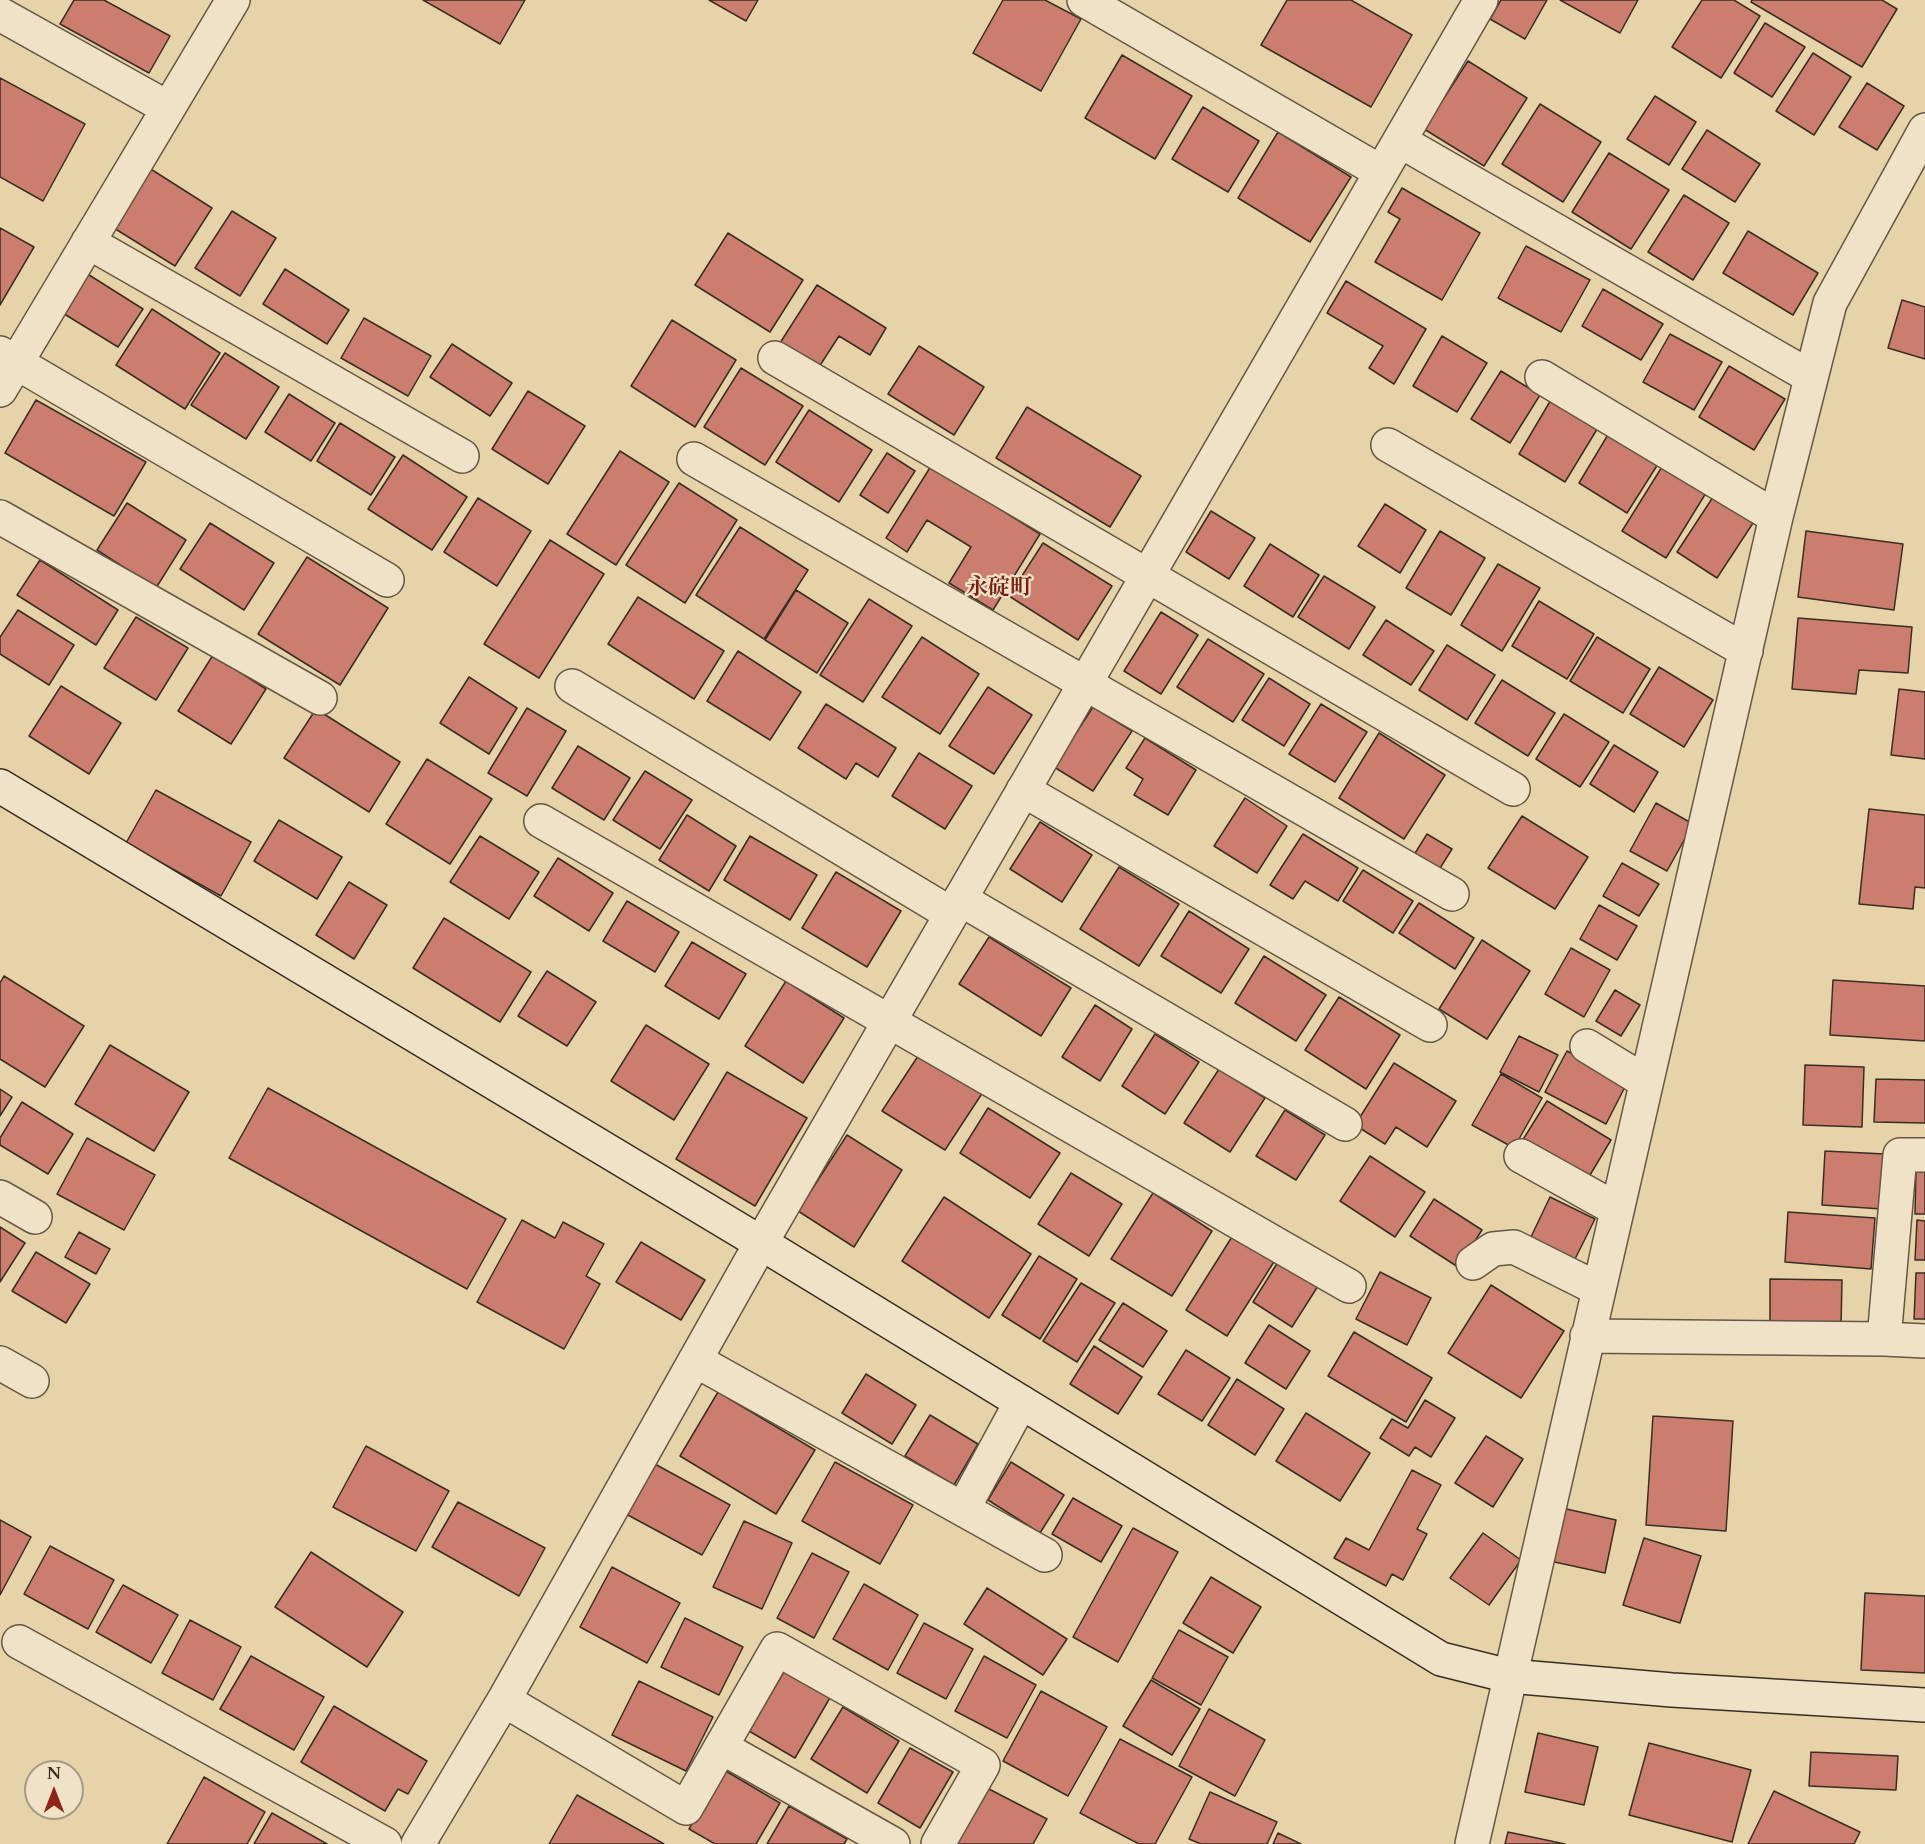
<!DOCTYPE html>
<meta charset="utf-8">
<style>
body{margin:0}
#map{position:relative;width:1925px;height:1844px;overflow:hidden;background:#e7d3a9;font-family:Cardo,serif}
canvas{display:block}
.north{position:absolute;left:24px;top:1760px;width:60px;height:60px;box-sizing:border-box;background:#efe2c7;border:2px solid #a79a85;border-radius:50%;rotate:0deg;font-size:16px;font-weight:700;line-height:24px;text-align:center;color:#3a2e22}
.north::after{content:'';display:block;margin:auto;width:21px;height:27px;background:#8f2418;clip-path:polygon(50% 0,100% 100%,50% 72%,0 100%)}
</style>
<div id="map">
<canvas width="1925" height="1844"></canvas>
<div class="north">N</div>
</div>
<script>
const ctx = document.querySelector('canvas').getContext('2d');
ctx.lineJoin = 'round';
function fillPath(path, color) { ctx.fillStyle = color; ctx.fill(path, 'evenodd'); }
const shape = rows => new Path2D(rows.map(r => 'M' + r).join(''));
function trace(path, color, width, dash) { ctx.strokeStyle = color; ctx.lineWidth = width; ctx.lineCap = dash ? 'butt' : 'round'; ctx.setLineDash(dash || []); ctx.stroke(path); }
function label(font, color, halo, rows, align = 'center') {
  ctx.font = font + ' Cardo,"Noto Serif JP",serif'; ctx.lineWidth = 4.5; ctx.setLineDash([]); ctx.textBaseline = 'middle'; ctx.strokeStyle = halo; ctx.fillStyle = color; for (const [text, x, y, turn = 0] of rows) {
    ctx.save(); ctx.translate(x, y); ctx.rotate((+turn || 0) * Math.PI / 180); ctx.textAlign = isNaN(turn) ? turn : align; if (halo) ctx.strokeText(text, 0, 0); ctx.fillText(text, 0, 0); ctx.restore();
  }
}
const building = shape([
 [74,0,104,0,170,36,149,73,60,24,74,0],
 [423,0,525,0,500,44,423,0],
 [709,0,758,0,746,21,709,0],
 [1003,0,1045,0,1081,19,1041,91,973,53,1003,0],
 [1287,0,1351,0,1412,35,1371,107,1261,45,1287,0],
 [1501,0,1547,0,1525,39,1490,19,1501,0],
 [1560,0,1638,0,1620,33,1560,0],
 [1702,0,1734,0,1760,16,1721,78,1672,47,1702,0],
 [1752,0,1882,0,1897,9,1862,67,1751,2,1752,0],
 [1765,23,1805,47,1772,97,1734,73,1765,23],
 [1813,53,1851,77,1814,135,1776,111,1813,53],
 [1122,55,1192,96,1155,159,1085,118,1122,55],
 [1468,61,1527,98,1484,166,1424,129,1468,61],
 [0,78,85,124,43,201,0,177,0,78],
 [1867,83,1904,106,1877,150,1839,127,1867,83],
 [1655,96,1696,122,1669,165,1627,139,1655,96],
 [1540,104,1601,142,1563,202,1502,164,1540,104],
 [1203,107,1259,141,1228,192,1172,159,1203,107],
 [1707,130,1760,164,1735,202,1682,169,1707,130],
 [1278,132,1351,177,1310,242,1238,198,1278,132],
 [1609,153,1669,190,1631,249,1572,212,1609,153],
 [146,166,212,208,175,266,109,225,146,166],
 [1402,188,1480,233,1442,300,1375,262,1400,219,1388,212,1402,188],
 [1684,195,1729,223,1693,280,1648,252,1684,195],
 [232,211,276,238,240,296,195,268,232,211],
 [0,228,34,247,0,305,0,228],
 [1748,231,1818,273,1793,315,1723,273,1748,231],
 [728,233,803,280,770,332,695,285,728,233],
 [1526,246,1590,280,1561,332,1498,298,1526,246],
 [285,269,349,310,327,344,263,304,285,269],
 [86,273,143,309,118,347,61,312,86,273],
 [1346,281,1426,329,1394,384,1369,368,1383,346,1327,313,1346,281],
 [817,285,886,328,870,355,839,336,819,367,780,343,817,285],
 [1603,289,1663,324,1641,360,1582,326,1603,289],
 [1902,300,1925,307,1925,359,1888,348,1902,300],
 [152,309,220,353,185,409,116,365,152,309],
 [364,318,431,356,408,396,341,358,364,318],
 [672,320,736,360,695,427,631,386,672,320],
 [1670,334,1722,362,1694,410,1643,382,1670,334],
 [1442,336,1487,363,1457,412,1413,386,1442,336],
 [452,344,512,383,490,416,430,377,452,344],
 [919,346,984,387,954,435,888,394,919,346],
 [225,353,279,387,246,439,191,405,225,353],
 [1729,366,1785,399,1754,450,1699,417,1729,366],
 [741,368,803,406,765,465,704,427,741,368],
 [1501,371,1540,395,1510,443,1471,419,1501,371],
 [528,391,585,426,548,484,492,449,528,391],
 [289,394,335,423,311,461,265,432,289,394],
 [1552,398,1599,426,1565,482,1519,454,1552,398],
 [36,400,146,462,114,516,5,453,36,400],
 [1027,407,1141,476,1110,527,996,458,1027,407],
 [809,410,872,450,839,502,776,462,809,410],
 [340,423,395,457,371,495,317,461,340,423],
 [1609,433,1658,464,1627,513,1579,483,1609,433],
 [620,451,669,482,616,565,567,534,620,451],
 [887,453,915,471,888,513,860,495,887,453],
 [403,455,467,497,432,550,368,509,403,455],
 [1665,462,1709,488,1666,558,1622,531,1665,462],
 [931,466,1040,534,993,610,949,583,971,547,927,520,907,552,886,538,931,466],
 [679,483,737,520,685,603,626,565,679,483],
 [1715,494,1755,520,1717,578,1677,552,1715,494],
 [478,498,531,531,497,586,444,552,478,498],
 [127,503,186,540,156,588,97,550,127,503],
 [1385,504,1426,530,1400,573,1358,546,1385,504],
 [1211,511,1255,538,1229,579,1186,552,1211,511],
 [210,523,274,563,244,610,180,569,210,523],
 [740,527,808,570,764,639,696,595,740,527],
 [1440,531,1485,558,1451,615,1406,588,1440,531],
 [1806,531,1903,544,1894,610,1798,597,1806,531],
 [550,540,604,574,539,678,484,644,550,540],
 [1043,543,1112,586,1078,640,1009,596,1043,543],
 [1270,544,1319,575,1293,617,1244,586,1270,544],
 [307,557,388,608,340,685,258,634,307,557],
 [40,560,118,610,96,645,17,595,40,560],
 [1498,564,1540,588,1502,651,1461,625,1498,564],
 [1324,576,1375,607,1349,649,1298,617,1324,576],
 [796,590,848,623,817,673,765,640,796,590],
 [638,597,724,651,694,699,608,644,638,597],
 [869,599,912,626,863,702,820,675,869,599],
 [1539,601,1594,634,1567,679,1512,646,1539,601],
 [18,610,74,645,49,685,0,654,0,637,18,610],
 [1161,612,1198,635,1161,694,1124,671,1161,612],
 [136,617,188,648,156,700,104,668,136,617],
 [1798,618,1912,627,1908,673,1859,670,1856,694,1792,689,1798,618],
 [1386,620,1434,651,1411,685,1363,655,1386,620],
 [922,637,979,674,940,734,882,697,922,637],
 [1597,637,1650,669,1623,713,1570,681,1597,637],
 [1208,639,1264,674,1233,722,1177,687,1208,639],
 [1447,645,1495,675,1467,720,1419,690,1447,645],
 [738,651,801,692,770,740,707,701,738,651],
 [213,655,266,689,231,744,178,711,213,655],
 [1659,667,1713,700,1684,747,1630,714,1659,667],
 [469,677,517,708,489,754,440,723,469,677],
 [1269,678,1310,704,1284,746,1242,720,1269,678],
 [1502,680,1555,713,1528,756,1475,723,1502,680],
 [61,686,121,723,89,774,29,736,61,686],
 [988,687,1032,715,994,774,949,746,988,687],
 [1899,689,1925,692,1925,759,1891,755,1899,689],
 [826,704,896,748,878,777,856,763,846,779,798,748,826,704],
 [1321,704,1367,732,1335,782,1289,754,1321,704],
 [1093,707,1132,731,1093,791,1054,767,1093,707],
 [527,708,566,731,527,796,488,773,527,708],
 [316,709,400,762,369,812,284,758,316,709],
 [1564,714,1609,742,1580,787,1536,759,1564,714],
 [1379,733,1445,775,1404,839,1339,798,1379,733],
 [1145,738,1196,770,1168,815,1134,795,1143,779,1126,768,1145,738],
 [1614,745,1658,772,1634,812,1590,784,1614,745],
 [578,746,630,778,604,820,552,788,578,746],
 [919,753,972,786,945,829,892,796,919,753],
 [427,759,492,799,450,864,386,824,427,759],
 [645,771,692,800,660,849,613,820,645,771],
 [156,790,251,842,221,896,126,843,156,790],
 [1245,798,1287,826,1257,873,1214,846,1245,798],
 [1656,803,1693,824,1667,871,1630,851,1656,803],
 [1869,809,1925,815,1925,888,1915,887,1913,909,1859,904,1869,809],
 [687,815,736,846,709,891,659,860,687,815],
 [1522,816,1588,857,1555,909,1488,868,1522,816],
 [279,820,342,857,317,899,254,861,279,820],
 [1040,822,1092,855,1062,902,1010,869,1040,822],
 [1303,834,1358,868,1338,901,1305,881,1293,899,1270,885,1303,834],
 [1427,834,1452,849,1437,873,1412,858,1427,834],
 [480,836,539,872,509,919,450,882,480,836],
 [750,836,817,875,790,920,724,880,750,836],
 [558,858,613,893,589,931,534,896,558,858],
 [1622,863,1659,884,1639,916,1603,896,1622,863],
 [1119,867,1179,904,1139,966,1080,929,1119,867],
 [1363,870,1413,901,1393,933,1343,901,1363,870],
 [836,872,901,911,867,967,802,928,836,872],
 [349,882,387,905,354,959,316,935,349,882],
 [627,901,679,932,655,972,603,941,627,901],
 [1419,903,1474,938,1455,969,1399,933,1419,903],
 [1599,905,1637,926,1617,960,1580,939,1599,905],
 [1189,911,1249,949,1221,993,1161,956,1189,911],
 [444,918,531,972,500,1022,413,968,444,918],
 [989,937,1071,988,1041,1036,959,984,989,937],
 [1482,940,1530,971,1487,1039,1439,1009,1482,940],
 [692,942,746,974,719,1019,665,986,692,942],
 [1571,948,1610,970,1584,1017,1545,994,1571,948],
 [1264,956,1326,995,1296,1041,1235,1003,1264,956],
 [547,971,596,1002,567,1046,518,1016,547,971],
 [4,976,84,1026,45,1087,0,1059,0,983,4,976],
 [1833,980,1925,986,1925,1041,1830,1035,1833,980],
 [786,981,844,1018,803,1083,745,1046,786,981],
 [1615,990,1640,1005,1621,1036,1596,1021,1615,990],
 [1339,997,1400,1035,1366,1089,1305,1050,1339,997],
 [1095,1005,1132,1029,1100,1081,1062,1057,1095,1005],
 [646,1025,709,1064,674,1120,611,1081,646,1025],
 [1155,1034,1199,1062,1165,1114,1122,1086,1155,1034],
 [1519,1036,1558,1055,1539,1092,1500,1072,1519,1036],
 [110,1045,189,1092,154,1151,75,1104,110,1045],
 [1567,1051,1627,1083,1606,1124,1545,1092,1567,1051],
 [920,1053,983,1092,945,1150,882,1111,920,1053],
 [1394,1063,1456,1101,1427,1147,1396,1127,1385,1144,1355,1125,1394,1063],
 [1805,1065,1864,1067,1862,1127,1803,1125,1805,1065],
 [1219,1069,1265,1098,1230,1152,1184,1123,1219,1069],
 [727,1072,807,1118,755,1206,676,1159,727,1072],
 [1501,1074,1542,1098,1514,1148,1472,1125,1501,1074],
 [1876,1079,1925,1080,1925,1123,1874,1122,1876,1079],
 [268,1088,506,1219,467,1289,229,1158,268,1088],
 [0,1089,12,1097,0,1116,0,1089],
 [1547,1101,1611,1140,1584,1185,1519,1146,1547,1101],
 [22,1102,73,1134,48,1174,0,1145,0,1138,22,1102],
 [988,1108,1060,1153,1030,1198,960,1153,988,1108],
 [1285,1110,1325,1135,1296,1180,1256,1156,1285,1110],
 [847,1135,902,1170,854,1247,798,1211,847,1135],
 [87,1138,155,1175,124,1230,57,1194,87,1138],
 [1825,1151,1885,1154,1882,1209,1822,1205,1825,1151],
 [1370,1156,1425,1192,1395,1237,1340,1201,1370,1156],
 [1916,1166,1925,1166,1925,1214,1915,1214,1916,1166],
 [1071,1173,1122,1204,1089,1256,1038,1224,1071,1173],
 [1153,1193,1212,1231,1172,1296,1111,1259,1153,1193],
 [944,1197,1031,1254,989,1318,902,1261,944,1197],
 [1550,1197,1595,1219,1574,1261,1530,1239,1550,1197],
 [1434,1199,1482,1230,1458,1267,1410,1236,1434,1199],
 [1788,1212,1875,1218,1871,1269,1785,1262,1788,1212],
 [522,1220,555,1238,563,1222,604,1244,586,1276,600,1284,564,1349,477,1302,522,1220],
 [1917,1220,1925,1221,1925,1260,1915,1260,1917,1220],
 [0,1227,25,1243,0,1282,0,1227],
 [79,1232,110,1249,96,1274,65,1257,79,1232],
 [1235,1232,1277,1257,1227,1336,1186,1310,1235,1232],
 [641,1242,705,1280,681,1320,616,1282,641,1242],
 [36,1252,90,1284,66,1323,12,1291,36,1252],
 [1039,1256,1077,1279,1040,1339,1002,1315,1039,1256],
 [1278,1262,1318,1286,1292,1327,1253,1302,1278,1262],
 [1380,1272,1431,1298,1407,1345,1356,1319,1380,1272],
 [1916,1273,1925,1273,1925,1319,1914,1319,1916,1273],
 [1770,1279,1842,1280,1841,1327,1770,1325,1770,1279],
 [1081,1283,1115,1303,1077,1362,1043,1341,1081,1283],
 [1491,1285,1564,1331,1521,1398,1448,1353,1491,1285],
 [1123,1303,1167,1331,1143,1367,1099,1340,1123,1303],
 [1269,1325,1310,1351,1286,1389,1245,1363,1269,1325],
 [1354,1332,1432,1378,1406,1422,1328,1376,1354,1332],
 [1094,1346,1142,1377,1118,1414,1070,1384,1094,1346],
 [1186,1350,1230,1378,1202,1421,1158,1394,1186,1350],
 [866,1374,916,1405,892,1444,842,1413,866,1374],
 [1237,1379,1284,1409,1255,1455,1208,1425,1237,1379],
 [718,1392,815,1450,776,1514,680,1456,718,1392],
 [1425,1400,1455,1418,1431,1457,1415,1447,1409,1456,1380,1438,1392,1419,1408,1428,1425,1400],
 [1306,1413,1370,1453,1340,1501,1276,1461,1306,1413],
 [930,1415,978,1444,954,1485,905,1456,930,1415],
 [1653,1416,1733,1421,1726,1531,1646,1525,1653,1416],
 [1486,1436,1523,1459,1493,1507,1455,1483,1486,1436],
 [366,1446,449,1491,416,1551,333,1507,366,1446],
 [835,1462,913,1505,880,1564,802,1521,835,1462],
 [1011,1462,1064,1495,1040,1533,988,1500,1011,1462],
 [653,1463,730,1505,702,1555,626,1514,653,1463],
 [1412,1470,1441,1485,1417,1529,1427,1534,1403,1580,1392,1574,1386,1586,1334,1558,1346,1538,1369,1550,1412,1470],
 [1073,1498,1122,1526,1101,1562,1052,1534,1073,1498],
 [458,1502,545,1548,519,1596,432,1547,458,1502],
 [1562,1508,1616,1520,1605,1573,1550,1561,1562,1508],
 [0,1520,31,1537,0,1595,0,1520],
 [744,1521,792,1543,762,1609,713,1587,744,1521],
 [1133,1528,1178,1552,1118,1662,1073,1637,1133,1528],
 [1483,1533,1521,1560,1489,1605,1450,1578,1483,1533],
 [1644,1538,1701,1556,1680,1623,1623,1605,1644,1538],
 [50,1546,114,1580,88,1629,24,1594,50,1546],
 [311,1552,403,1612,367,1667,275,1607,311,1552],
 [812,1553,849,1572,814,1638,777,1618,812,1553],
 [612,1567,680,1603,647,1663,580,1627,612,1567],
 [1211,1577,1261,1607,1233,1653,1183,1623,1211,1577],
 [864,1584,918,1615,888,1670,833,1639,864,1584],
 [123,1585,178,1615,151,1663,96,1632,123,1585],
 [987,1588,1067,1639,1043,1675,964,1624,987,1588],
 [1865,1593,1925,1596,1925,1673,1861,1670,1865,1593],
 [685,1618,743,1647,719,1695,661,1667,685,1618],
 [190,1620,241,1647,213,1700,162,1673,190,1620],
 [924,1623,973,1649,946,1699,897,1673,924,1623],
 [1179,1630,1228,1657,1201,1705,1152,1678,1179,1630],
 [251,1656,324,1697,294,1750,220,1709,251,1656],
 [984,1656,1036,1685,1007,1738,955,1711,984,1656],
 [785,1670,831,1696,795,1758,749,1731,785,1670],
 [1151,1680,1200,1709,1172,1755,1123,1726,1151,1680],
 [639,1681,713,1717,686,1771,612,1735,639,1681],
 [1041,1691,1107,1727,1068,1796,1003,1761,1041,1691],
 [334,1706,427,1761,408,1794,398,1789,385,1811,301,1762,334,1706],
 [843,1707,899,1741,867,1793,811,1759,843,1707],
 [1209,1709,1265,1740,1235,1796,1179,1766,1209,1709],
 [1538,1733,1598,1747,1584,1805,1525,1792,1538,1733],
 [1120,1739,1192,1777,1155,1844,1139,1844,1080,1813,1120,1739],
 [1649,1743,1751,1770,1732,1842,1629,1815,1649,1743],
 [910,1748,953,1772,920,1828,878,1803,910,1748],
 [1811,1752,1898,1756,1896,1790,1809,1786,1811,1752],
 [724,1770,780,1803,756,1844,715,1844,689,1829,724,1770],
 [204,1777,265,1812,247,1844,167,1844,204,1777],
 [987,1788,1047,1819,1033,1844,957,1844,987,1788],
 [1774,1791,1860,1832,1854,1844,1748,1844,1774,1791],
 [1210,1792,1277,1822,1267,1844,1201,1844,1189,1839,1210,1792],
 [577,1795,664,1844,549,1844,577,1795],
 [789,1806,847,1839,844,1844,767,1844,789,1806],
 [272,1813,327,1844,254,1844,272,1813],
 [1508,1832,1565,1844,1505,1844,1508,1832],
 [1278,1833,1301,1844,1273,1844,1278,1833]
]);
const street = shape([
 [1084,0,1381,172],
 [0,14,168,108],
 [1400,141,1811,377],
 [88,242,462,456],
 [0,353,387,580],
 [775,358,1513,789],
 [1542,377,1776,517],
 [0,390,233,0],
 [1388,445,1746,651],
 [694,459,1452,894],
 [0,517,320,698],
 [572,686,951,914],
 [1023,790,1430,1025],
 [541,821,1349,1286],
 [960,899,1345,1124],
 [1587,1046,1646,1082],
 [1925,1155,1900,1155,1884,1339,1925,1341],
 [1521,1156,1616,1209],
 [0,1197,35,1217],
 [1473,1263,1493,1249,1514,1247,1598,1289],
 [1587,1336,1884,1339],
 [695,1360,1045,1555],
 [0,1363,32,1381],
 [963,1509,1021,1402],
 [19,1642,385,1844],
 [504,1700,686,1808,777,1649,983,1765,938,1844],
 [721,1747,893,1844],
 [418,1844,504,1700,761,1243,1481,0],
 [1472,1844,1776,517,1830,303,1925,130]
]);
const secondary = shape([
 [0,786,761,1243,1441,1659,1509,1676,1672,1690,1925,1705]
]);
const quarterNames = [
 ["永碇町",999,589]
];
fillPath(building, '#cb7d70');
trace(building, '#3a2e22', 1.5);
trace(street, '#655744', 36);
trace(secondary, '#3a2e22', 36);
trace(street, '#efe2c7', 33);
trace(secondary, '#efe2c7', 33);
label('bold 22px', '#7a1f14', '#efe2c7', quarterNames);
</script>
